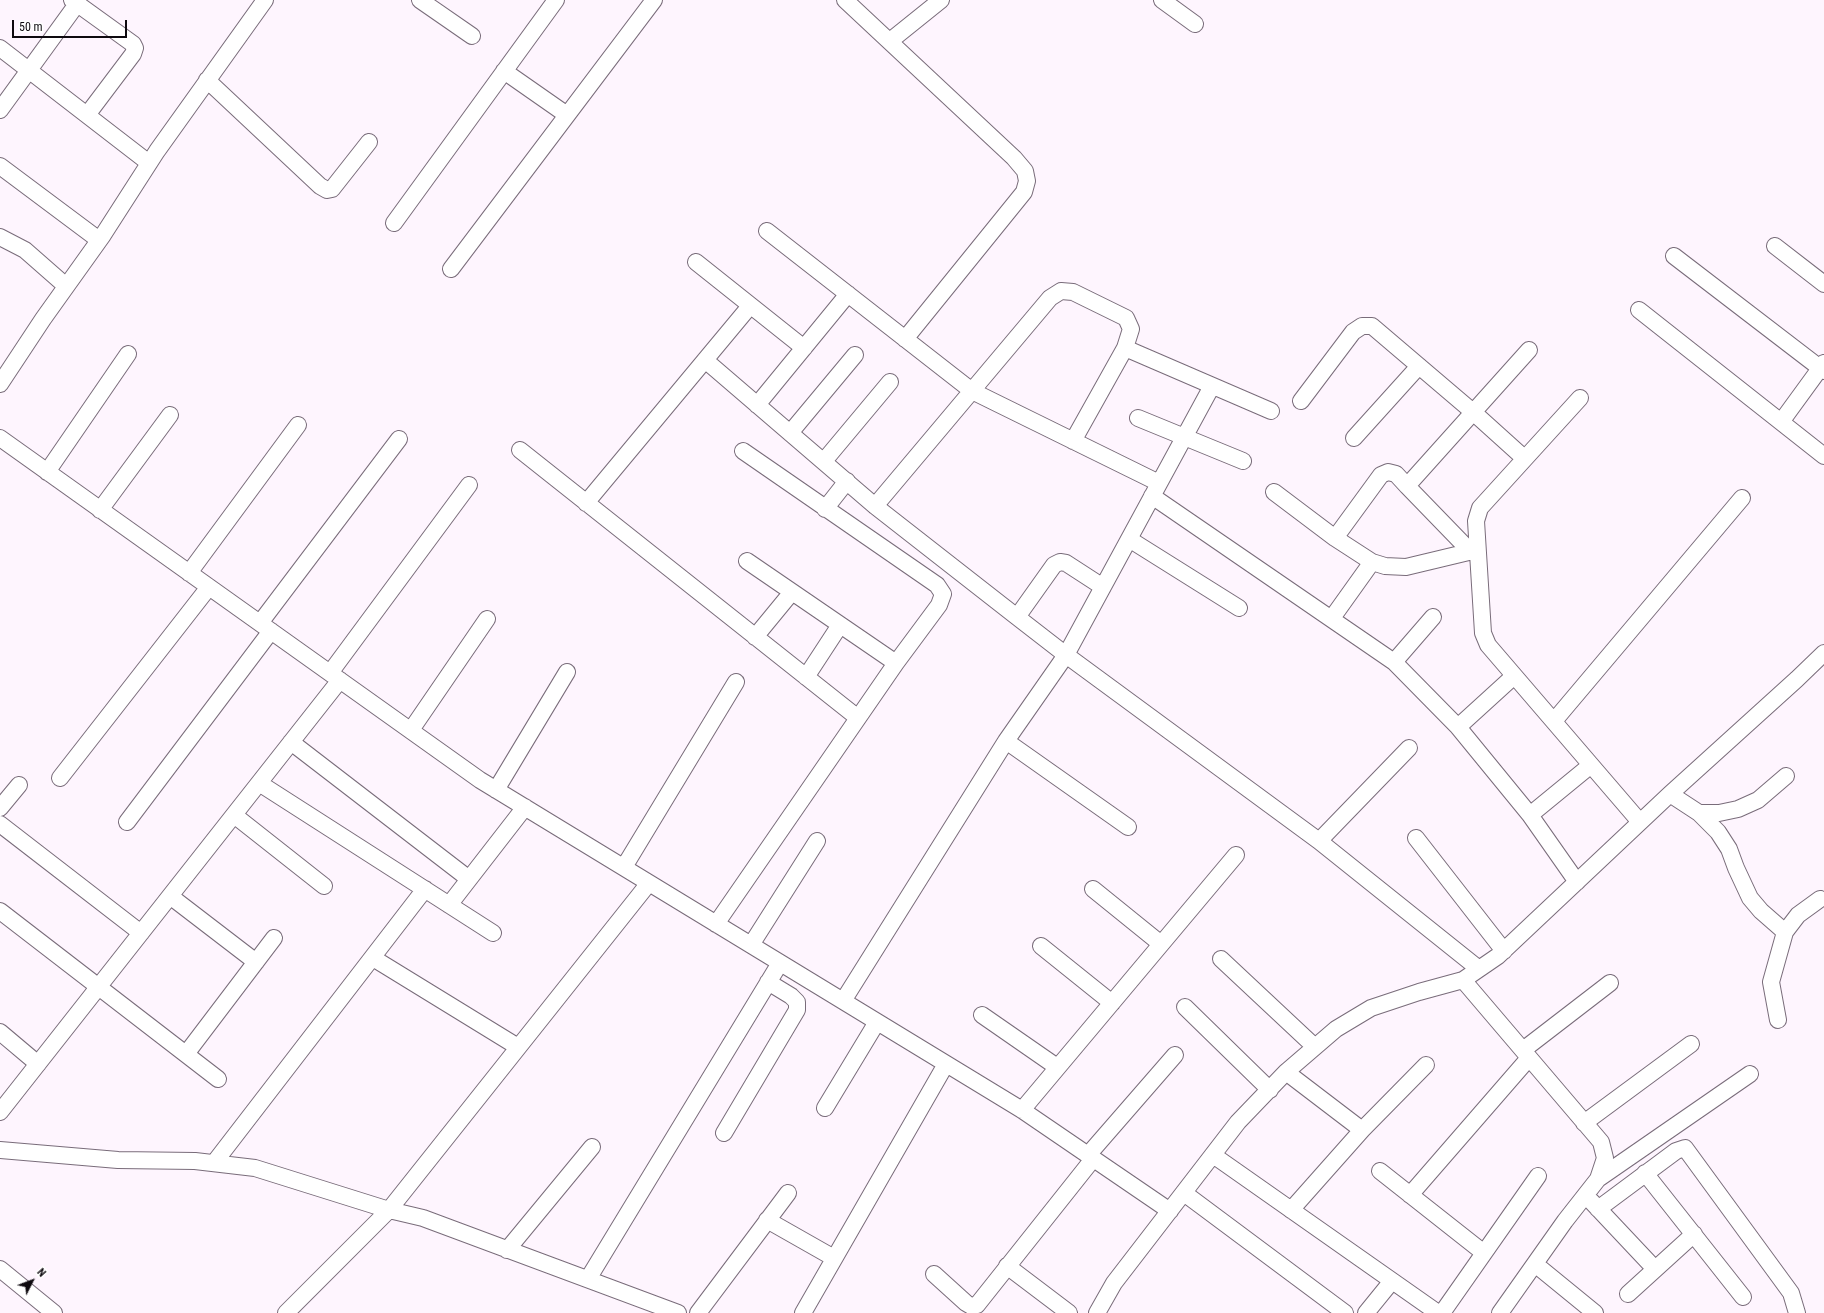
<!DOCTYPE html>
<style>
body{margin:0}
#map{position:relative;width:1824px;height:1313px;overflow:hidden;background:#fef5fe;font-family:"Roboto Condensed",sans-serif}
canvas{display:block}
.north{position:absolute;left:12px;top:1261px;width:40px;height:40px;-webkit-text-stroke:3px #fff;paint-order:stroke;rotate:48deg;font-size:11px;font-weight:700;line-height:16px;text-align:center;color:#0e0a0f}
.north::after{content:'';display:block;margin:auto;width:14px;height:18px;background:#0e0a0f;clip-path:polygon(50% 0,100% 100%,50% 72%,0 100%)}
.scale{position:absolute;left:12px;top:20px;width:115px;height:18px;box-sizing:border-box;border:2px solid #0e0a0f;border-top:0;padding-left:5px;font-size:12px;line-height:14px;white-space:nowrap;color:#0e0a0f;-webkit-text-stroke:3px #fff;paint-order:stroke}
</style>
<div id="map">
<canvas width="1824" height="1313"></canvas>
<div class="north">N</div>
<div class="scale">50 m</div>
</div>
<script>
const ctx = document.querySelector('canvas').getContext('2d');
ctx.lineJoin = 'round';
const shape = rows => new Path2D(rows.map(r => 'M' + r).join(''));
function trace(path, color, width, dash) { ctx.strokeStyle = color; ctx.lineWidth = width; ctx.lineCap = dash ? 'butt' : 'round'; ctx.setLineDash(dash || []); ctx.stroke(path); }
const minor = shape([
 [72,0,133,44,135,48,133,54,87,115],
 [420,0,472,36],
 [845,0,1014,158,1025,171,1027,181,1024,192,905,339],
 [1162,0,1195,24],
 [890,41,941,0],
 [0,48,149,163],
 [504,71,567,115],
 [207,80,320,186,327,190,332,189,369,142],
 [0,110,77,4],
 [0,166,99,240],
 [394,223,556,0],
 [767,231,972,391,1159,483],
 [0,237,25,250,66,286],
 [1775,246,1824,284],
 [1674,256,1824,371],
 [696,262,804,348],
 [451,269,654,0],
 [1639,310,1824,456],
 [1125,348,1271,411],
 [705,360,875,506,1017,617,1066,655,1319,841,1479,969],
 [0,384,43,319,103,235,157,151,265,0],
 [1580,398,1480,508,1476,521,1483,633,1488,645,1640,822],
 [1301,401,1353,332,1362,326,1372,326,1473,412,1524,458],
 [757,405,848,294],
 [1138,418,1243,461],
 [1781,422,1824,363],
 [790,433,855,355],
 [0,438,480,780,1022,1110,1170,1211],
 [1354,438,1419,366],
 [520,450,858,718],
 [824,461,890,382],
 [47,472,128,354],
 [1407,486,1529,350],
 [1274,492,1335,538,1372,562,1385,566,1406,567,1477,550],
 [1152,496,1394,662,1458,727,1530,815,1577,882],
 [586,503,750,306],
 [875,506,1050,298,1061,291,1073,292,1126,318,1131,329,1125,348,1073,441],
 [825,509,847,481],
 [100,510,170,415],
 [1335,538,1381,475,1388,472,1396,474,1407,486,1471,552],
 [1129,539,1239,608],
 [747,561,896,663],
 [189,573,298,425],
 [1017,617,1054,565,1060,562,1066,563,1103,587],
 [1332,618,1372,562],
 [260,623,399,439],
 [755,637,792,592],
 [1394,662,1433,617],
 [330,673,469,485],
 [806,677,840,625],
 [1554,721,1742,498],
 [1458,727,1514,676],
 [411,730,487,619],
 [1006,741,1128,827],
 [291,742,469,879],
 [60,778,209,587],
 [259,783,493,933],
 [496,790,567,672],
 [1670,794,1699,813,1718,832,1729,849,1736,868,1750,898,1761,911,1785,932],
 [0,808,19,785],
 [1699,813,1719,813,1738,809,1758,800,1786,776],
 [234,815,324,886],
 [1530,815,1591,765],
 [127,822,271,631],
 [0,824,141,933],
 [1416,838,1504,951],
 [1319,841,1409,748],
 [624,867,736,682],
 [1093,889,1161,944],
 [170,896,256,962],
 [449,905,525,807],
 [0,911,218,1079],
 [716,924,896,663,939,605,943,594,937,585,743,451],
 [751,945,817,841],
 [1041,946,1112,1003],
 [373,958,518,1047],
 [1221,959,1315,1047],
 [1463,980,1601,1142,1605,1158,1598,1179,1565,1221,1500,1313],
 [843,1001,1006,741,1066,655,1212,386],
 [1185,1007,1270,1090],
 [982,1015,1057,1067],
 [1778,1020,1771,982,1785,932,1798,915,1820,899],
 [0,1032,38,1064],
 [1523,1050,1610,983],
 [186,1054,274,938],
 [1286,1072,1362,1130],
 [825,1108,877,1022],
 [1022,1110,1236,855],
 [0,1112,340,680],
 [1584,1123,1691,1044],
 [724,1133,797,1010,797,1002,791,996,768,982],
 [0,1150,118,1160,195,1161,255,1168,389,1210,423,1218,678,1313],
 [1088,1155,1175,1055],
 [1213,1155,1438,1313],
 [214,1163,425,889],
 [1380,1171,1484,1253],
 [1645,1173,1743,1297],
 [1598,1179,1750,1074],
 [1184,1193,1345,1313],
 [1410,1195,1529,1058],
 [1591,1201,1655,1269],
 [1598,1209,1676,1151,1685,1148,1791,1293,1797,1313],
 [1291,1210,1362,1130,1426,1065],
 [767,1220,834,1258],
 [507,1250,592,1147],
 [1535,1264,1595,1313],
 [1007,1266,1069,1313],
 [0,1269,54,1313],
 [934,1274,966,1303,971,1306,977,1305,1093,1159],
 [588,1279,780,963],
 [1628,1294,1694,1234],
 [286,1313,389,1210,649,883],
 [698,1313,788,1193],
 [803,1313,946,1064],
 [1097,1313,1114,1283,1238,1122,1286,1072,1336,1029,1371,1008,1419,992,1463,980,1498,956,1670,794,1797,679,1824,653],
 [1366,1313,1392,1281],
 [1442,1313,1538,1176]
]);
trace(minor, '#796c7a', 18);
trace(minor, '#fff', 16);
</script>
